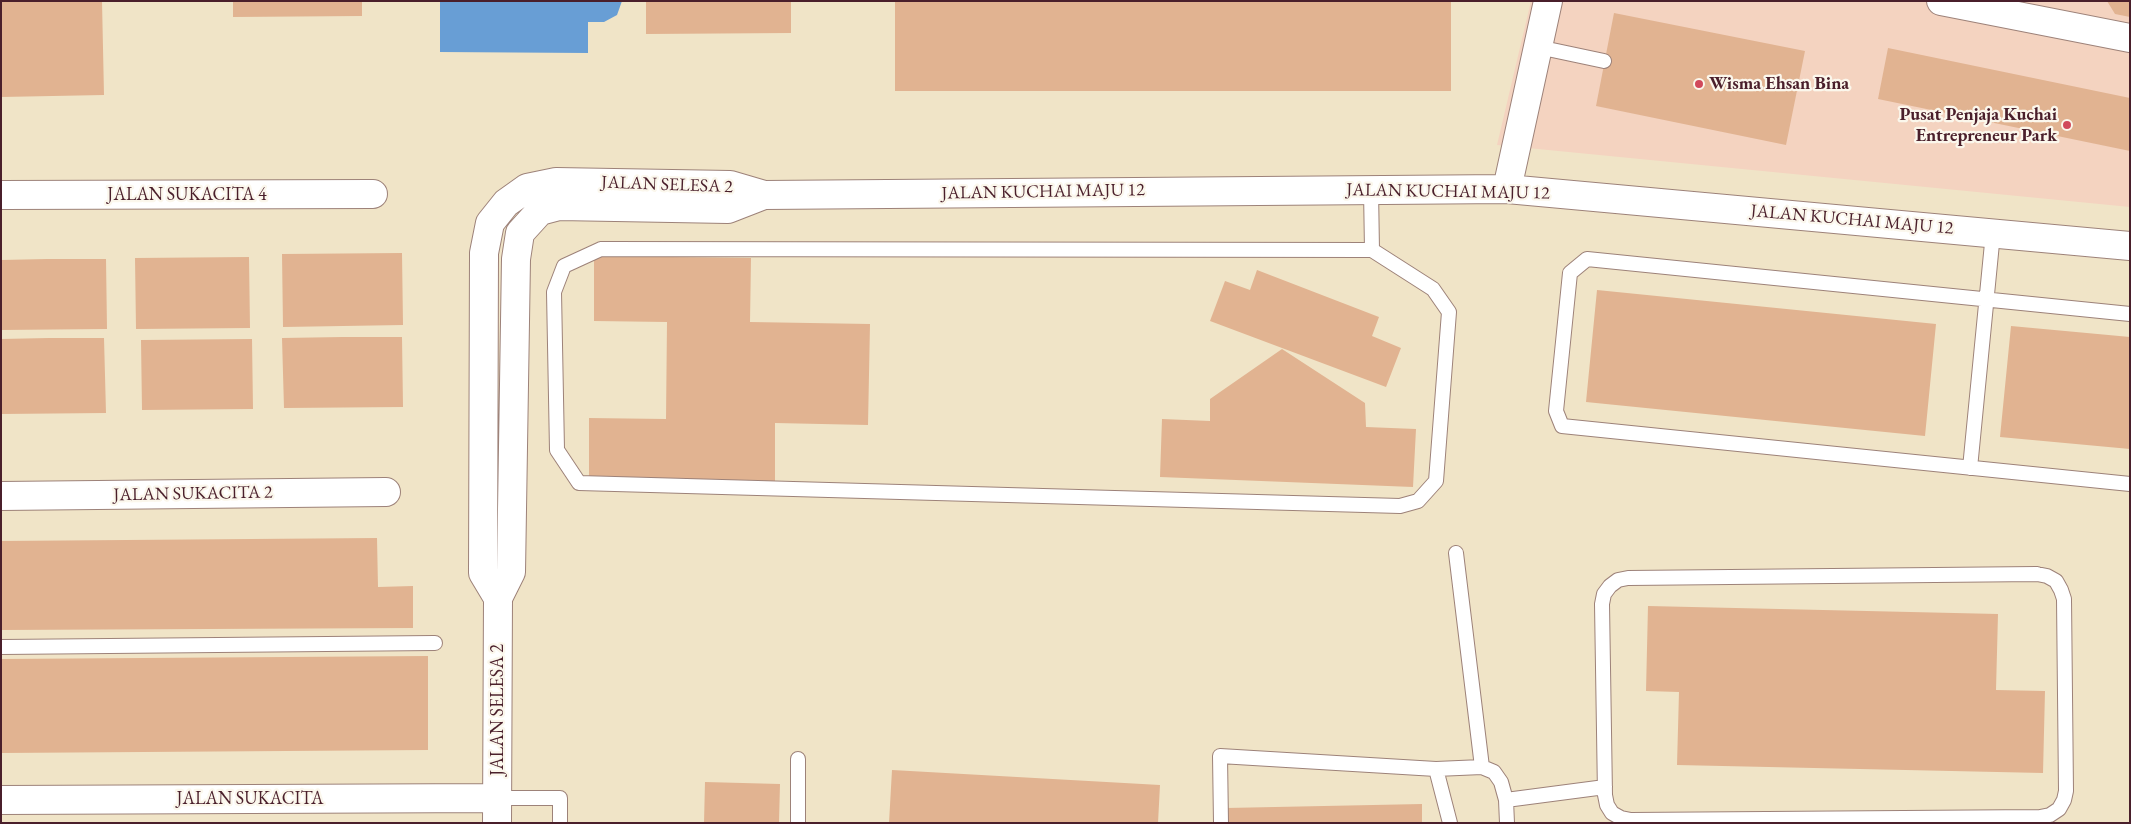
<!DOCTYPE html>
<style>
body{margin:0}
#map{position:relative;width:2131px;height:824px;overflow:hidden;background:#f0e4c7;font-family:"EB Garamond",serif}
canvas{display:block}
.frame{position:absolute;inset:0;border:2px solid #4a1f2b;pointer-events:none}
</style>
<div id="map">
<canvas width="2131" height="824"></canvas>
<div class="frame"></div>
</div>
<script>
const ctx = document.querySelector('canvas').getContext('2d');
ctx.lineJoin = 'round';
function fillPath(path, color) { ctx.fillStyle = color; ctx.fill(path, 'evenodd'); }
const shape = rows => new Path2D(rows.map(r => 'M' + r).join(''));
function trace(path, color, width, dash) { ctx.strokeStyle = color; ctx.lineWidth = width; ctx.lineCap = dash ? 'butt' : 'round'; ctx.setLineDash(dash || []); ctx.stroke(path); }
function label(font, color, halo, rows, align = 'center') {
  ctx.font = font + ' "EB Garamond",serif'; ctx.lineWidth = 4.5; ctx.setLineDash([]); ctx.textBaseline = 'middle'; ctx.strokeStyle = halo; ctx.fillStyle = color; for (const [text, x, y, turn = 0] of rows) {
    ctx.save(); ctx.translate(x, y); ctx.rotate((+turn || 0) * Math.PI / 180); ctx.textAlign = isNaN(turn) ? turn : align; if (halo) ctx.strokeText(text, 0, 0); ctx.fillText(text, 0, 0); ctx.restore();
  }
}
const built = shape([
 [1531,1,2130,1,2130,207,1497,145]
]);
const water = shape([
 [440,1,622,1,617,15,604,22,588,22,588,53,440,52]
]);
const building = shape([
 [1,1,102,1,104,95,1,97],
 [233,1,362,1,362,16,233,17],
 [646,1,791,1,791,33,646,34],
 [895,1,1451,1,1451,91,895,91],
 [2107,1,2130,1,2130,17,2115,14],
 [1614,13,1805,51,1786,145,1596,106],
 [1888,48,2130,98,2130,151,1878,99],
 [402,253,403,325,283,327,282,254],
 [594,256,751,258,750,322,870,324,868,425,775,423,775,481,589,479,589,418,666,419,667,322,594,321],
 [249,257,250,328,136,329,135,258],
 [47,259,106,259,107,329,1,330,1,260],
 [1257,270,1379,317,1372,336,1401,348,1386,387,1210,321,1225,281,1250,290],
 [1597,290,1936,324,1925,436,1586,402],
 [2011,326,2130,337,2130,449,2000,437],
 [343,337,402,337,403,407,284,408,282,338],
 [49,338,104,338,106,413,1,414,1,339],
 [252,339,253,409,142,410,141,340],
 [1282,349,1365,403,1366,427,1416,429,1413,487,1160,477,1162,419,1210,421,1210,399],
 [377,538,378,587,413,586,413,628,1,630,1,541],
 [1648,606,1998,614,1996,690,2045,691,2043,773,1677,765,1679,692,1646,691],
 [428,656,428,750,1,753,1,659],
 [892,770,1160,785,1158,823,889,823],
 [705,782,780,784,779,823,704,823],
 [1422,804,1422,823,1227,823,1226,808]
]);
const lane = shape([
 [1538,47,1604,61],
 [1371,190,1372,250],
 [601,249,1372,250,1433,289,1449,312,1436,481,1418,501,1400,506,579,483,557,450,554,292,564,266,601,249],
 [2130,314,1587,259,1570,273,1556,411,1562,426,2130,484],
 [1970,468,1993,233],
 [1456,553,1482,767],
 [2037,574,2047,576,2056,581,2061,590,2064,599,2066,791,2064,800,2059,809,2050,815,2040,817,1631,820,1621,818,1612,813,1607,805,1605,795,1602,604,1604,594,1610,586,1618,580,1628,578,2037,574],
 [1,647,435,643],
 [798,759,798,823],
 [1436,769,1482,767,1494,772,1501,782,1506,800,1507,823],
 [498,798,560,798,560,823],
 [1506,800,1605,787],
 [1221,823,1220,756,1436,769,1450,823]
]);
const street = shape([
 [1941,1,2130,38],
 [1507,189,1548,1],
 [1,195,373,194],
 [1,496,386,492],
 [498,598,483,573,484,253,490,223,506,203,527,188,556,182,730,185,764,195,1507,189,2130,246],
 [1,800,498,798],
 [497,823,498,598,511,572,516,259,520,233,540,211,559,206,728,209,764,195]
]);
const markers = [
 [1699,84,5,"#d1495b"],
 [2067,125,5,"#d1495b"]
];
const poiNames = [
 ["Wisma Ehsan Bina",1709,84],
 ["Pusat Penjaja Kuchai",2057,115,"right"],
 ["Entrepreneur Park",2057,136,"right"]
];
const streetNames = [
 ["JALAN SELESA 2",667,185,2],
 ["JALAN KUCHAI MAJU 12",1043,192,-1],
 ["JALAN KUCHAI MAJU 12",1448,192,1],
 ["JALAN SUKACITA 4",187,195],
 ["JALAN KUCHAI MAJU 12",1852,220,5],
 ["JALAN SUKACITA 2",193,494,-1],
 ["JALAN SELESA 2",498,710,-90],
 ["JALAN SUKACITA",250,799]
];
fillPath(built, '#f4d3c0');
fillPath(water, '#689ed5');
fillPath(building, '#e1b391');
trace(lane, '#9d8279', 16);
trace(street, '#9d8279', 30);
trace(lane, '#fff', 14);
trace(street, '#fff', 28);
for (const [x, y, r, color] of markers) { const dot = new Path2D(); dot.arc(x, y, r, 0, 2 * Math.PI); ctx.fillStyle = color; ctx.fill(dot); trace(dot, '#fbf7ec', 2); }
label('bold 18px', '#4a1f2b', '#fbf7ec', poiNames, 'left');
label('18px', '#4a1f2b', '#fbf7ec', streetNames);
</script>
